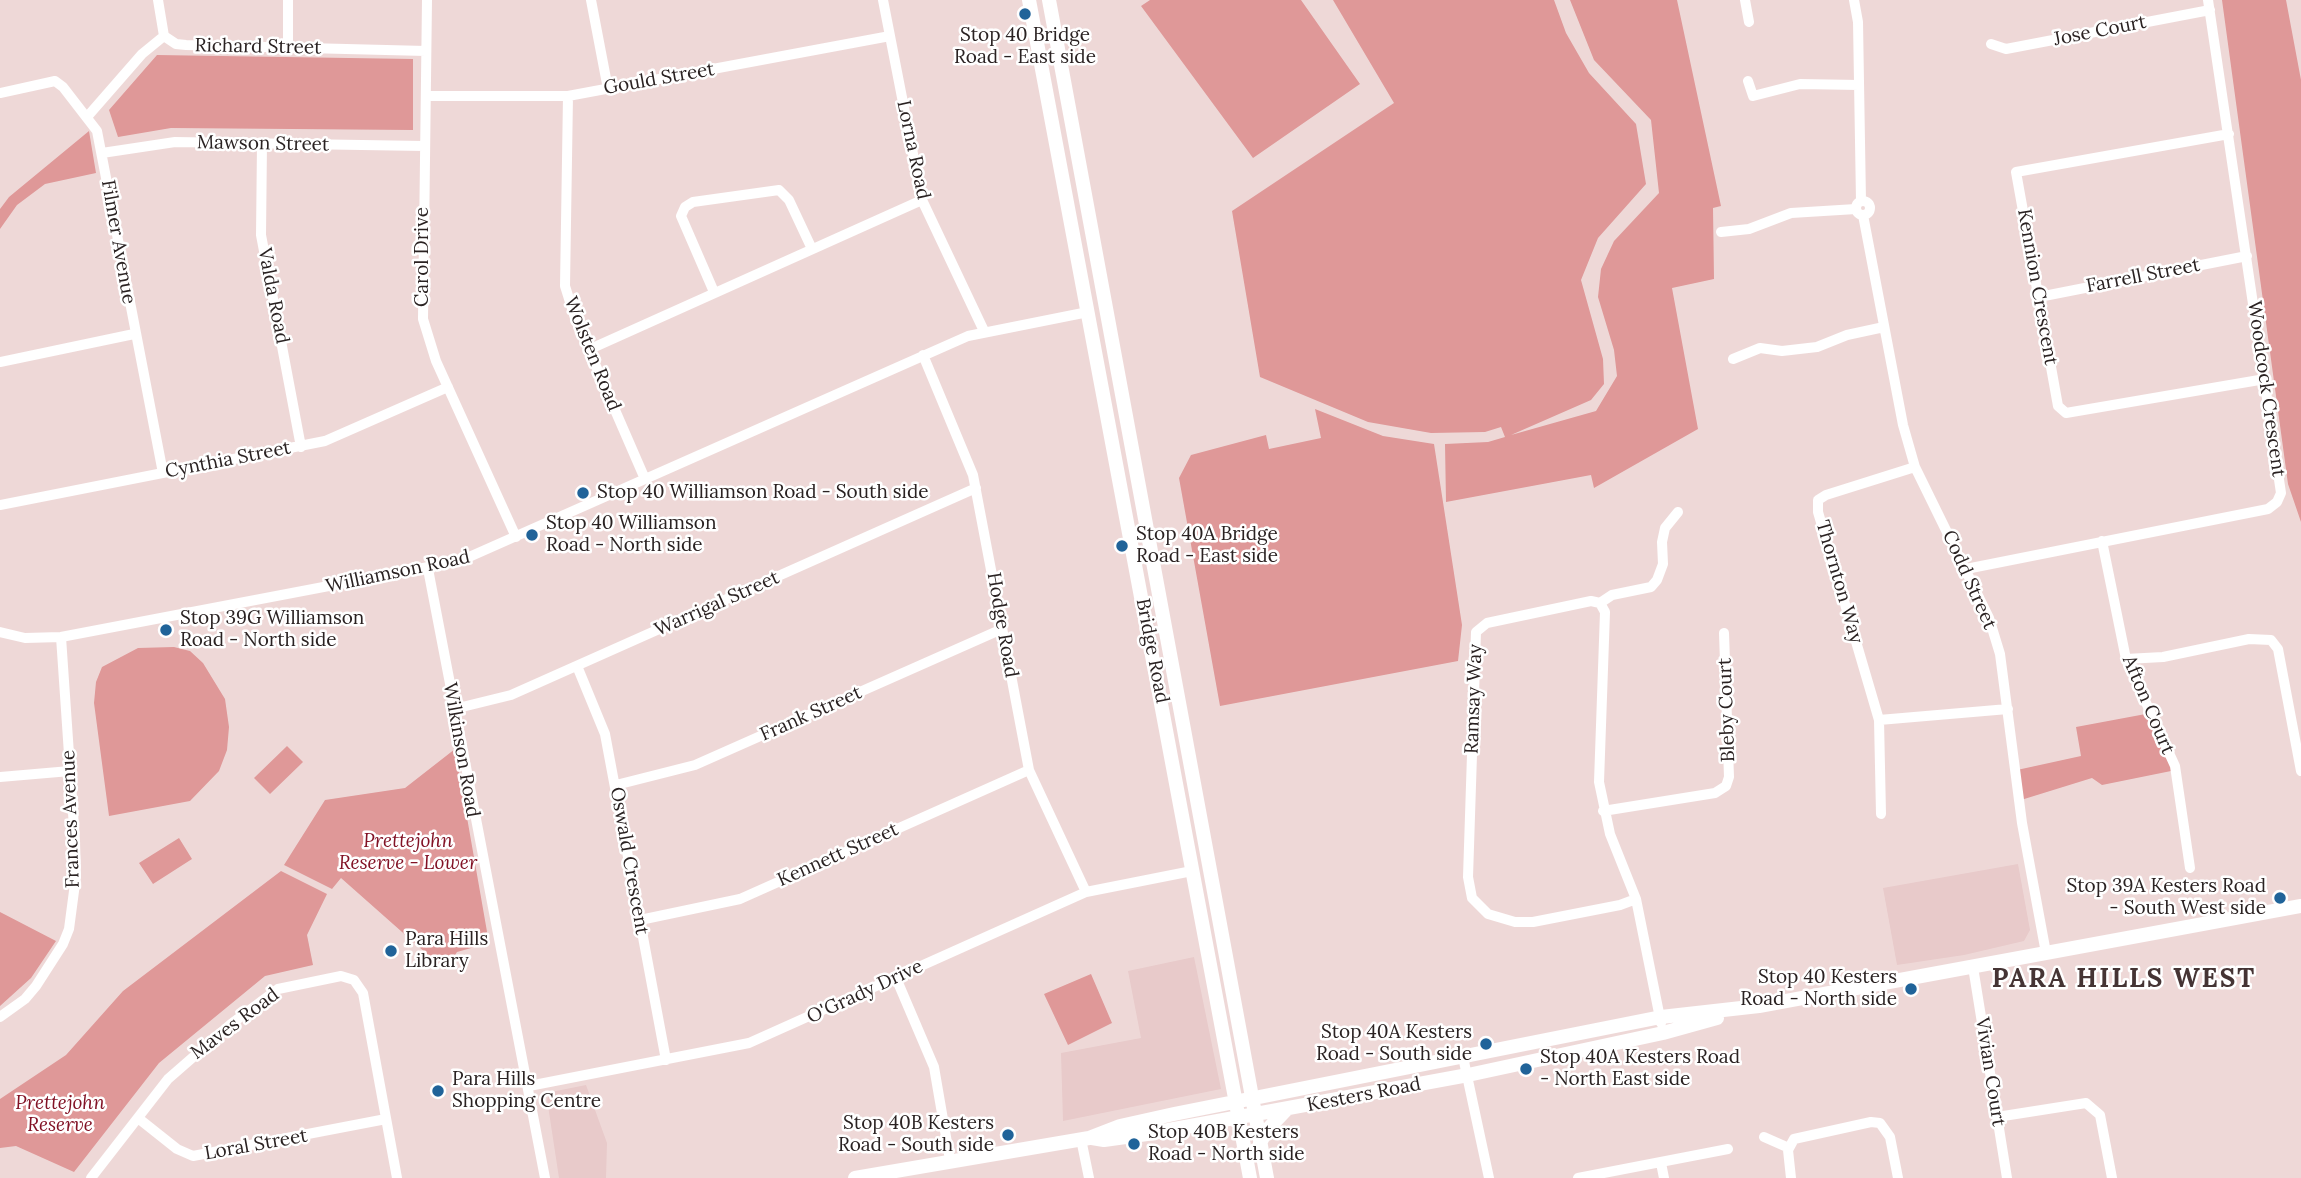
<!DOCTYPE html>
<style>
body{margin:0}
canvas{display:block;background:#eed8d7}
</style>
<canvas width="2301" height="1178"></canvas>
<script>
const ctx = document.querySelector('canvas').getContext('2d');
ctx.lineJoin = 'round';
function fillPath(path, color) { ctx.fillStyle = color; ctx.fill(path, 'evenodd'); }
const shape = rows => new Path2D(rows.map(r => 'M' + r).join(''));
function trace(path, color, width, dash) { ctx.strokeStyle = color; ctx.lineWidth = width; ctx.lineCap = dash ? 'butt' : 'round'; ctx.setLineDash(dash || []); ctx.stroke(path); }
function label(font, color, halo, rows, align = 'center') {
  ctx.font = font + ' Lora,serif'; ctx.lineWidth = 5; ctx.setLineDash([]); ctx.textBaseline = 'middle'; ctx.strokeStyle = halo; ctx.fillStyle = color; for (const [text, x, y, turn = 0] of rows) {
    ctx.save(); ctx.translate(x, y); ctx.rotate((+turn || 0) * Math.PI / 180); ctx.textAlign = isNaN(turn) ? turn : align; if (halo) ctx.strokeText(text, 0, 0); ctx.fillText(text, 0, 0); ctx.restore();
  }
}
const built = shape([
 [2018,864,2030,930,2024,941,1964,955,1897,965,1883,888],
 [1194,957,1221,1089,1063,1121,1061,1053,1141,1038,1128,971],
 [586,1085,607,1143,606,1178,559,1178,547,1099,551,1092]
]);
const green = shape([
 [1150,0,1301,0,1360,84,1253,158,1141,6],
 [1333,0,1554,0,1566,33,1589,73,1636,124,1646,184,1598,238,1581,280,1603,359,1604,384,1591,400,1511,435,1596,411,1617,376,1614,350,1598,297,1601,269,1614,241,1659,193,1651,120,1594,60,1570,0,1677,0,1721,206,1713,208,1714,279,1672,288,1698,429,1594,488,1591,475,1446,502,1445,444,1488,442,1505,437,1501,427,1485,432,1431,433,1368,422,1260,377,1232,211,1394,103],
 [2222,0,2286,0,2301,80,2301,522,2288,484],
 [157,55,413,59,413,130,171,128,118,137,109,110],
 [89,131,96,173,45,184,17,205,0,229,0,209,9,197],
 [1315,409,1383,436,1434,444,1462,625,1458,661,1220,706,1179,478,1191,455,1266,435,1269,449,1321,438],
 [174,647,190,651,203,663,225,699,229,727,227,750,219,771,190,801,109,816,94,703,96,682,102,667,138,648],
 [2151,713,2176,770,2102,785,2092,778,2021,800,2017,770,2081,756,2076,727],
 [287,746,303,762,270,794,254,778],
 [455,749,489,943,457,952,445,970,341,878,332,889,284,865,325,800,405,788],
 [179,838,192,859,153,884,139,863],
 [281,871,327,894,307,935,313,965,265,976,159,1063,74,1172,16,1146,0,1148,0,1099,66,1055,123,991],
 [0,912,56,941,31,978,0,1006],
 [1091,974,1112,1023,1068,1045,1044,994]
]);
const minor = shape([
 [158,0,164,36],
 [427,0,423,319,436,361,516,537],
 [591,0,608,89],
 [883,0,922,200,984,331],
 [1745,0,1749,22],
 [1854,0,1858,22,1861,201],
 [1991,44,2006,49,2210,10],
 [288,48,288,0],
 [1748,81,1753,96,1800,84,1859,85],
 [0,93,55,81,63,87,97,131,163,473],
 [426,96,568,96,890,36],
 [568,96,565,286,575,318,645,479],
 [87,117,142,54,164,36,176,44,186,45,426,51],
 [2229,134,2016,172,2058,406,2066,413,2265,379],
 [262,144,261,235,301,447],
 [102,153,175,142,424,146],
 '1856 208a7 7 0 1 1 14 0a7 7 0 1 1-14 0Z',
 [1863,215,1903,425,1915,467,1989,618,2000,654,2022,823,2046,953],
 [1721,232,1749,229,1791,213,1856,209],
 [714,292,681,216,685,207,693,202,779,190,789,200,812,249],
 [2039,297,2247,256],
 [588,350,922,200],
 [923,355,973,475,1029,770,1086,892],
 [1733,359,1760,348,1782,351,1817,347,1847,335,1884,327],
 [0,362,134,334],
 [0,505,325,441,448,387],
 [2102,541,2126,659,2175,766,2190,868],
 [428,569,545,1178],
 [1966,569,2268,509,2277,502,2281,493,2208,0],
 [1600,603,1612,595,1651,587,1657,580,1663,564,1662,542,1665,528,1678,512],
 [0,632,25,638,61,637,460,561,968,336,1088,312],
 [2126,659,2163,657,2249,639,2271,640,2278,649,2301,771],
 [577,666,605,734,666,1060],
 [454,709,511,695,976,488],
 [1879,720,2008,709],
 [0,777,70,771],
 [616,785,695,765,1002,629],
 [1603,811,1715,793,1726,786,1729,777,1724,633],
 [1881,814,1879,720,1818,512,1818,500,1826,495,1915,467],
 [1636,899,1620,905,1533,922,1515,922,1488,914,1472,898,1468,877,1476,632,1487,623,1591,601,1600,603,1605,612,1599,782,1610,834,1636,899,1661,1023],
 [640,920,740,899,1029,770],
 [1973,967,2007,1178],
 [896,978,934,1067,950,1160],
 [0,1017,25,999,36,986,63,944,69,929,76,876,75,842,61,637],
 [1463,1057,1489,1178],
 [529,1086,749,1043,1086,892,1192,871],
 [1997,1117,2086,1103,2100,1115,2112,1178],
 [138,1118,177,1149,193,1156,386,1119],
 [1764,1137,1789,1148],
 [1081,1139,1089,1178],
 [1661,1163,1664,1178],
 [91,1178,168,1079,231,1024,278,989,341,976,354,980,363,993,397,1178],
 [1578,1178,1728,1149],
 [1791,1178,1788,1150,1794,1139,1871,1122,1880,1123,1890,1137,1898,1178]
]);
const secondary = shape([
 [1029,0,1250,1178],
 [1049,0,1267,1178],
 [1092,1138,1104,1140,1147,1134,1468,1075,1663,1033,1717,1018],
 [1260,1143,1267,1130,1286,1110],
 [855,1178,1089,1138,1120,1126,1174,1114,1661,1017,1759,1006,2301,906]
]);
const markers = [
 [1025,14,7,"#206399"],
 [583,493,7,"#206399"],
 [532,535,7,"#206399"],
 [1122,546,7,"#206399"],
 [166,630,7,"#206399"],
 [2280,898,7,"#206399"],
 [391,951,7,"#206399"],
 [1911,989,7,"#206399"],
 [1486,1044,7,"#206399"],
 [1526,1069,7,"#206399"],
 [438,1091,7,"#206399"],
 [1008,1135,7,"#206399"],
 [1134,1144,7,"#206399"]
];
const streetNames = [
 ["Jose Court",2100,31,-11],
 ["Richard Street",258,47,1],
 ["Gould Street",659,79,-10],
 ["Mawson Street",263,144,1],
 ["Lorna Road",913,150,78],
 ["Filmer Avenue",118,242,80],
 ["Carol Drive",423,257,-90],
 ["Farrell Street",2143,276,-11],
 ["Kennion Crescent",2037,287,80],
 ["Valda Road",273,296,79],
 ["Wolsten Road",592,354,68],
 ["Woodcock Crescent",2266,389,82],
 ["Cynthia Street",228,460,-11],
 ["Williamson Road",398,572,-12],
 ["Codd Street",1969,580,66],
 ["Thornton Way",1839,582,74],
 ["Warrigal Street",717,604,-24],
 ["Hodge Road",1002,625,80],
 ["Bridge Road",1152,651,79],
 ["Ramsay Way",1474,699,-88],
 ["Afton Court",2148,705,67],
 ["Bleby Court",1727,710,-92],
 ["Frank Street",811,714,-24],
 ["Wilkinson Road",461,750,80],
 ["Frances Avenue",71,819,-92],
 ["Kennett Street",838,855,-24],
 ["Oswald Crescent",629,861,80],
 ["O'Grady Drive",865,992,-25],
 ["Maves Road",235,1024,-37],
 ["Vivian Court",1990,1072,81],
 ["Kesters Road",1364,1095,-11],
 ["Loral Street",256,1145,-10]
];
const poiNames = [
 ["Stop 40 Bridge",1025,36,"center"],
 ["Road - East side",1025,58,"center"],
 ["Stop 40 Williamson Road - South side",597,493],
 ["Stop 40 Williamson",546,524],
 ["Road - North side",546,546],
 ["Stop 40A Bridge",1136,535],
 ["Road - East side",1136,557],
 ["Stop 39G Williamson",180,619],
 ["Road - North side",180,641],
 ["Stop 39A Kesters Road",2266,887,"right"],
 ["- South West side",2266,909,"right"],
 ["Para Hills",405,940],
 ["Library",405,962],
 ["Stop 40 Kesters",1897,978,"right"],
 ["Road - North side",1897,1000,"right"],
 ["Stop 40A Kesters",1472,1033,"right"],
 ["Road - South side",1472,1055,"right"],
 ["Stop 40A Kesters Road",1540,1058],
 ["- North East side",1540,1080],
 ["Para Hills",452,1080],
 ["Shopping Centre",452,1102],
 ["Stop 40B Kesters",994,1124,"right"],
 ["Road - South side",994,1146,"right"],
 ["Stop 40B Kesters",1148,1133],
 ["Road - North side",1148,1155]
];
const parkNames = [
 ["Prettejohn",408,842],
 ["Reserve - Lower",408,864],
 ["Prettejohn",60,1104],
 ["Reserve",60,1126]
];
const districtNames = [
 ["PARA HILLS WEST",2124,980]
];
fillPath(built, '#e8caca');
fillPath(green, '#df9898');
trace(minor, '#fff', 10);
trace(secondary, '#fff', 14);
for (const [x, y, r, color] of markers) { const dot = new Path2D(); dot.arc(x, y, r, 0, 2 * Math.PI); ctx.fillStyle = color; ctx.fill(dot); trace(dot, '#fff', 2.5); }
label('19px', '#2a2222', '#fff', streetNames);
label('19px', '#2a2222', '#fff', poiNames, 'left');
label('italic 19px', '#821225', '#fff', parkNames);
ctx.letterSpacing = '2px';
label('bold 26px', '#453434', '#fff', districtNames);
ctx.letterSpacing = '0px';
</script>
